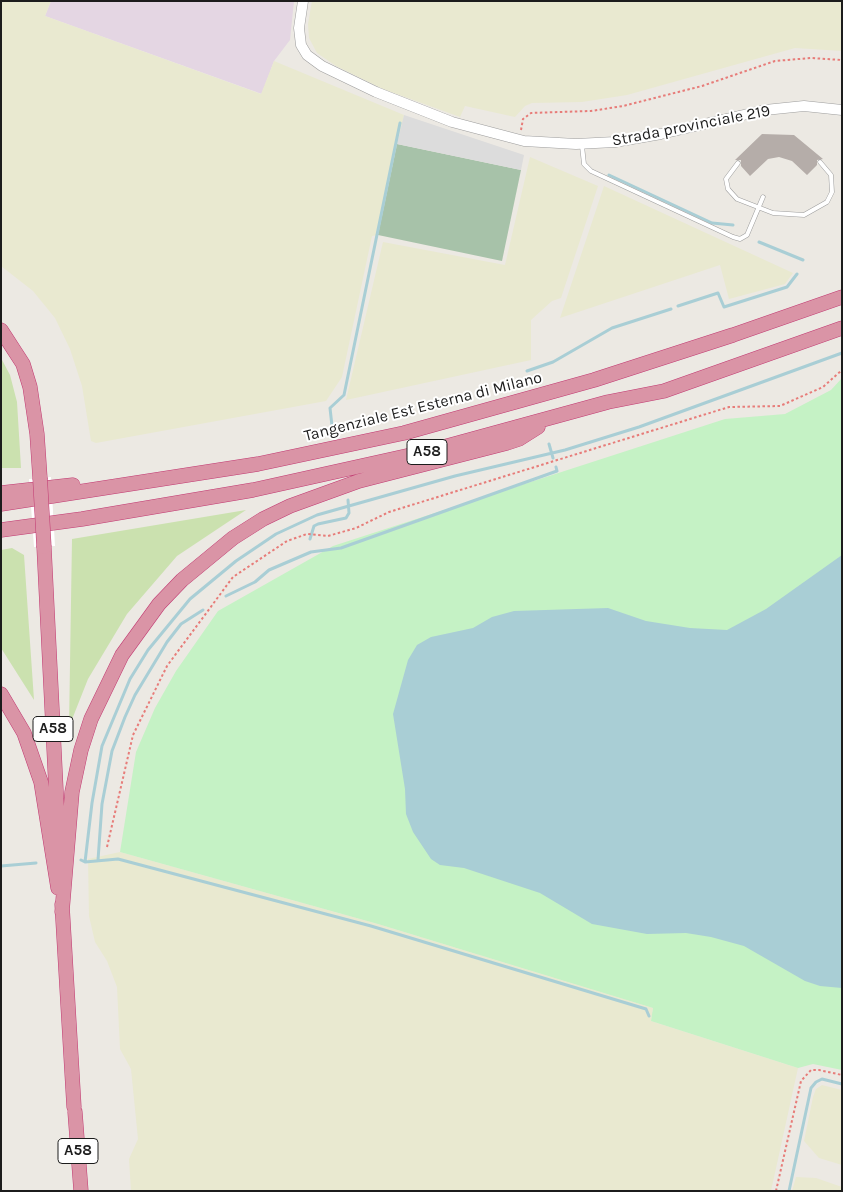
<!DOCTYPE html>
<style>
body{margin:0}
#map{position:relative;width:843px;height:1192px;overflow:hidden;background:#ece9e3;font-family:Karla,sans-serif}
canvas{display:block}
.frame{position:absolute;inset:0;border:2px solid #1c1c1c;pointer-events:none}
</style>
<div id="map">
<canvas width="843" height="1192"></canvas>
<div class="frame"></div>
</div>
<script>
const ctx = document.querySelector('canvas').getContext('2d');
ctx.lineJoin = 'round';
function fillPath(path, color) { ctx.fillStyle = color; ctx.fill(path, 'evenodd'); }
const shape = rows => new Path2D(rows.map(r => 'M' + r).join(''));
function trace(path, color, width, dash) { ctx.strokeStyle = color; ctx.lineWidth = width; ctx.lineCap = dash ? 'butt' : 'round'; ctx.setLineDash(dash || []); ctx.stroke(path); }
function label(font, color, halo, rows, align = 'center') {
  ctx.font = font + ' Karla,sans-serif'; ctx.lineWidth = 4; ctx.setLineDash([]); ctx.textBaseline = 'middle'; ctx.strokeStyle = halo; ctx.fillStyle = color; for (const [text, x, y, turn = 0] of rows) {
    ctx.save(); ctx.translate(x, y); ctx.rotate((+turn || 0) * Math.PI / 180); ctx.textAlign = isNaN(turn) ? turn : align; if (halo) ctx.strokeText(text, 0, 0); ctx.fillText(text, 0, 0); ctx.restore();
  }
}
const industrial = shape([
 [51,1,294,1,290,40,274,61,262,94,45,16]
]);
const farmland = shape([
 [1,1,51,1,45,16,261,94,274,61,404,115,378,235,372,236,342,377,326,401,96,443,91,441,82,386,70,349,55,318,33,291,1,266],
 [312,1,842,1,842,51,795,48,627,95,582,102,532,103,525,106,515,117,465,106,460,117,383,89,336,66,317,53,309,38,308,24],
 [530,157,598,186,561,298,552,301,531,320,531,360,346,400,383,242,505,265],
 [604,186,793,273,785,284,729,299,720,265,560,318],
 [120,852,378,924,653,1008,651,1021,798,1068,771,1191,131,1191,129,1159,138,1139,131,1069,120,1049,117,987,107,961,95,942,89,916,88,859],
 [822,1085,842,1090,842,1165,819,1158,804,1141,813,1097,816,1089],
 [796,1177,816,1178,842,1187,842,1191,792,1191]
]);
const grass = shape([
 [1,358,10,375,17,402,21,468,1,468],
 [246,510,177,556,127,614,88,679,69,727,72,539],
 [12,548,24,555,34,700,1,648,1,550]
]);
const cemetery = shape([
 [397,144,521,170,502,261,378,235]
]);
const park = shape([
 [842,378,842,1070,813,1064,798,1068,651,1021,653,1008,378,924,120,852,136,752,155,708,176,671,218,611,333,546,725,419,785,414,831,390]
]);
const parking = shape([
 [404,115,524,155,521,170,397,144]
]);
const water = shape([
 [842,555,842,988,820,986,805,981,744,946,711,937,686,933,647,934,592,924,540,893,464,868,440,865,431,859,413,832,406,814,405,789,393,714,408,660,417,645,431,637,473,628,492,617,514,611,608,608,646,621,690,628,727,630,766,609]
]);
const pier = shape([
 [51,477,55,546,34,547,29,479]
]);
const stream = shape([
 [609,175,712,223,733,225],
 [759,242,803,260],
 [678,306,718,293,724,307,787,287,797,274],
 [527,371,553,362,612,328,671,309],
 [332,426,330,408,344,395,400,123],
 [549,444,553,458],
 [310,539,314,526,318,524,346,518,349,513,348,500],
 [226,596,255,582,269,570,311,552,341,548,557,471,556,467],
 [81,860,85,862,118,859,371,926,646,1009,649,1016],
 [98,860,102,804,112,751,125,717,135,695,167,642,181,624,203,610],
 [85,862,92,803,102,746,130,679,148,650,190,599,236,561,276,534,317,515,455,476,565,450,639,427,842,353],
 [1,866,36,863],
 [789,1191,811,1088,816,1082,822,1079,842,1084]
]);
const building = shape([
 [762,134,794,135,823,159,817,160,817,165,807,175,792,161,779,157,768,159,750,176,741,166,741,160,735,160]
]);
const path = shape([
 [521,130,523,119,531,113,591,111,623,106,702,86,775,61,811,58,842,60],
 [107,847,133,735,167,666,233,577,287,541,307,534,328,536,356,528,389,512,729,407,780,406,823,387,842,370],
 [776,1191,801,1081,811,1070,819,1070,842,1075]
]);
const service = shape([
 [582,146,584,164,591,171,733,237,740,239,747,235,763,197],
 [738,163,726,179,728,189,737,199,773,213,804,215,827,202,832,192,831,175,820,162]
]);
const tertiary = shape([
 [303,1,299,28,301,45,307,55,322,66,376,92,452,122,524,141,576,144,615,142,661,134,765,110,804,106,842,110]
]);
const motorway = shape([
 [1,330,23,364,30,387,37,434,40,478],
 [1,493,73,485],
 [1,504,258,464,404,433,594,380,733,335,842,297],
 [1,530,82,519,253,490,429,451,608,402,664,391,842,328],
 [44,547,59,850],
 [1,694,24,733,41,782,58,888],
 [62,904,74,1107],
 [62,912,72,792,81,750,91,719,122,655,159,604,182,580,233,538,263,519,290,506,359,481,507,443,519,439,538,427],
 [75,1112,81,1191]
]);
const motorwayBridge = shape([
 [40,478,44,547]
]);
const shields = [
 [427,452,40],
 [53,729,40],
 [78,1151,40]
];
const shieldNames = [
 ["A58",427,452],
 ["A58",53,729],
 ["A58",78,1151]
];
const streetNames = [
 ["Strada provinciale 219",691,126,-11],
 ["Tangenziale Est Esterna di Milano",423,407,-14]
];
fillPath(industrial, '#e4d6e3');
fillPath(farmland, '#e9e9d0');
fillPath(grass, '#cbe1af');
fillPath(cemetery, '#a7c2a9');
fillPath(park, '#c5f2c5');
fillPath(parking, '#dcdcdc');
fillPath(water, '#a9ced5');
fillPath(pier, '#fff');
trace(stream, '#a9ced5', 3);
fillPath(building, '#b5ada9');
trace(service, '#9d9d9d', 5);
trace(tertiary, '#9d9d9d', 11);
trace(motorway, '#c13a72', 15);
trace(path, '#e77c79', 2, [2.5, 2.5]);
trace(service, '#fff', 4);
trace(tertiary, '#fff', 10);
trace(motorway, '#da94a6', 14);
trace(motorwayBridge, '#c13a72', 15, []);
trace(motorwayBridge, '#da94a6', 14);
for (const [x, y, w] of shields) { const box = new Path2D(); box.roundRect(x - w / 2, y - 12.5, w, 25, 4); ctx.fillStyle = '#fff'; ctx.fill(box); trace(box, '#1c1c1c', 1); }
label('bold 15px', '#1c1c1c', null, shieldNames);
label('16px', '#1c1c1c', '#fff', streetNames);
</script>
